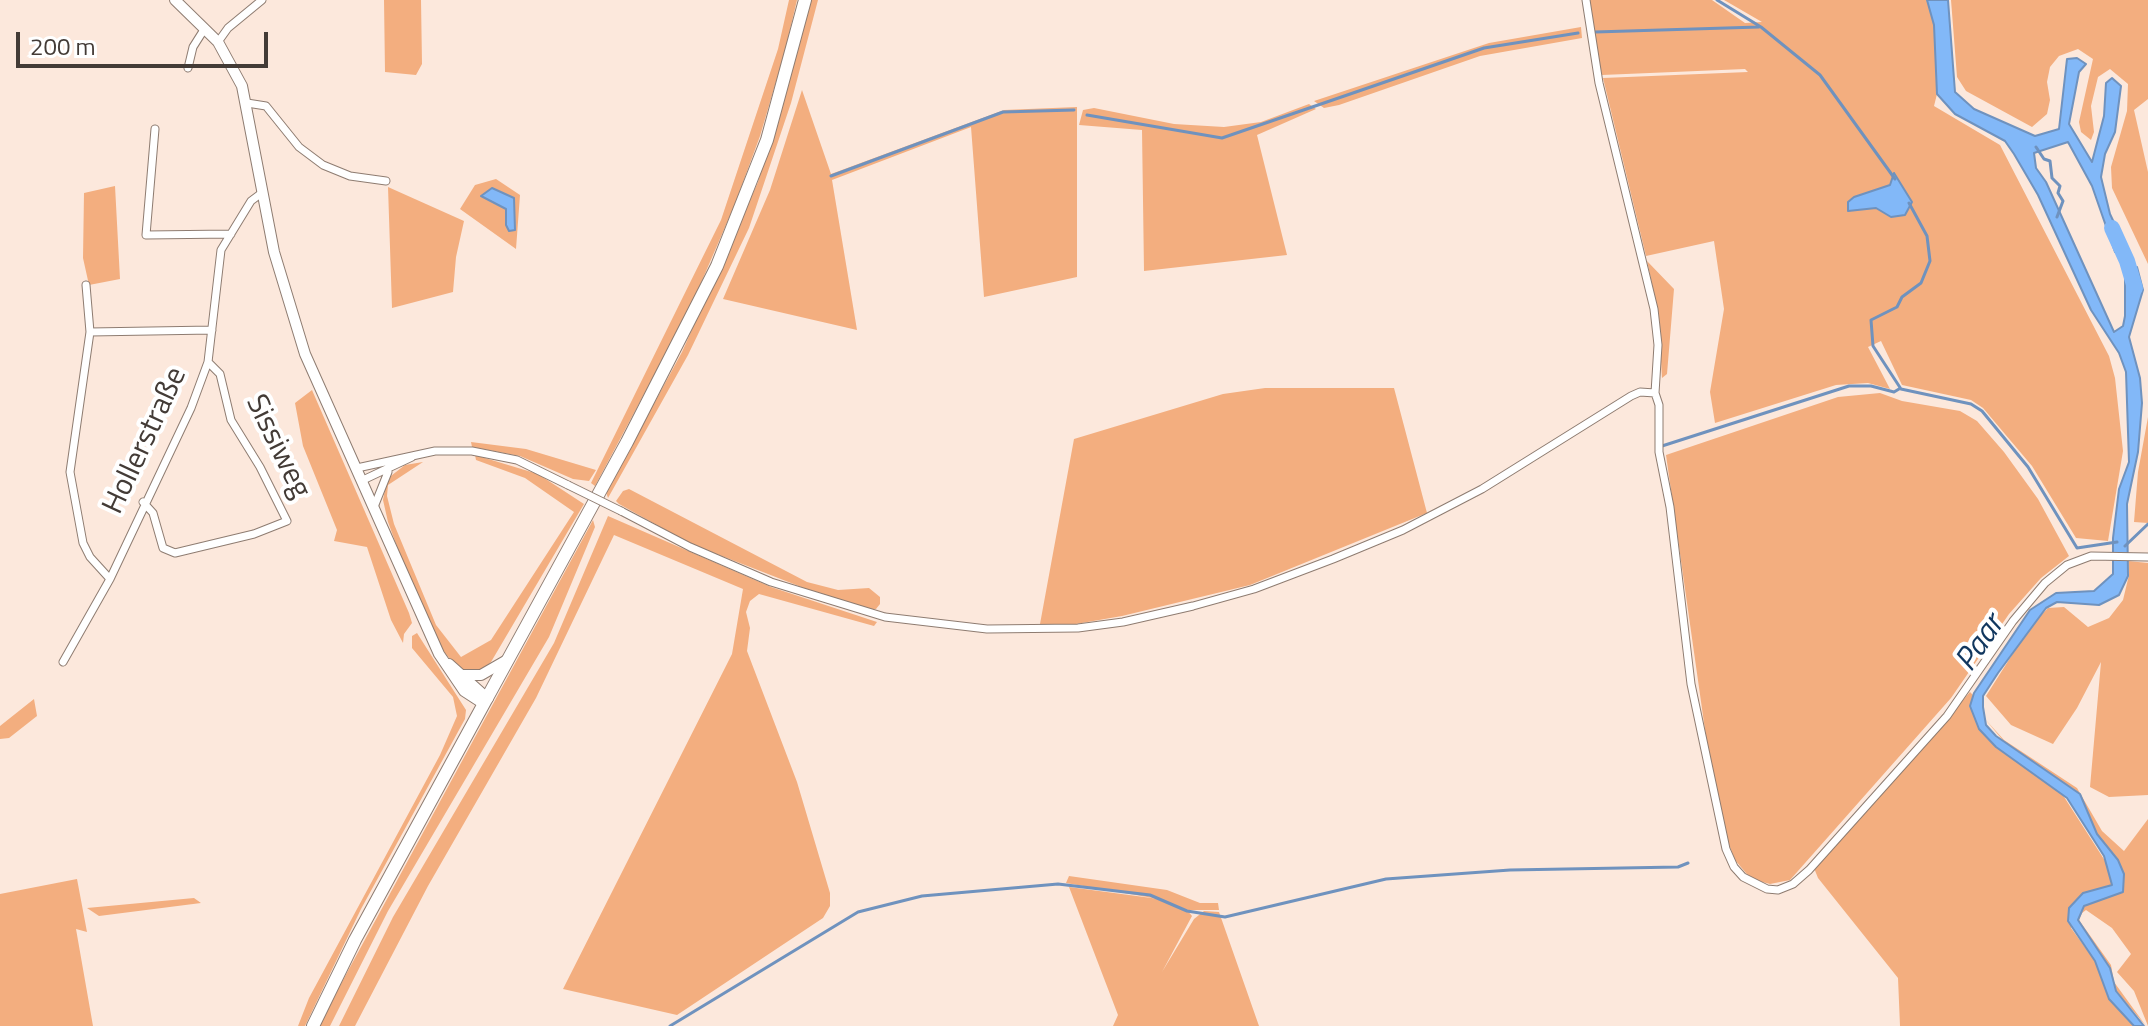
<!DOCTYPE html>
<meta charset="utf-8">
<style>
body{margin:0}
#map{position:relative;width:2148px;height:1026px;overflow:hidden;background:#fce8dc;font-family:"Titillium Web",sans-serif}
canvas{display:block}
.scale{position:absolute;left:16px;top:32px;width:252px;height:36px;box-sizing:border-box;border:4px solid #433b36;border-top:0;padding-left:10px;font-size:24px;line-height:28px;white-space:nowrap;color:#433b36;-webkit-text-stroke:6px #fff;paint-order:stroke}
</style>
<div id="map">
<canvas width="2148" height="1026"></canvas>
<div class="scale">200 m</div>
</div>
<script>
const ctx = document.querySelector('canvas').getContext('2d');
ctx.lineJoin = 'round';
function fillPath(path, color) { ctx.fillStyle = color; ctx.fill(path, 'evenodd'); }
const shape = rows => new Path2D(rows.map(r => 'M' + r).join(''));
function trace(path, color, width, dash) { ctx.strokeStyle = color; ctx.lineWidth = width; ctx.lineCap = dash ? 'butt' : 'round'; ctx.setLineDash(dash || []); ctx.stroke(path); }
function label(font, color, halo, rows, align = 'center') {
  ctx.font = font + ' "Titillium Web",sans-serif'; ctx.lineWidth = 8; ctx.setLineDash([]); ctx.textBaseline = 'middle'; ctx.strokeStyle = halo; ctx.fillStyle = color; for (const [text, x, y, turn = 0] of rows) {
    ctx.save(); ctx.translate(x, y); ctx.rotate((+turn || 0) * Math.PI / 180); ctx.textAlign = isNaN(turn) ? turn : align; if (halo) ctx.strokeText(text, 0, 0); ctx.fillText(text, 0, 0); ctx.restore();
  }
}
const green = shape([
 [384,0,421,0,422,64,416,75,385,72],
 [789,0,797,0,785,51,760,136,735,204,691,306,595,486,591,483,721,220,778,49],
 [810,0,818,0,791,103,749,228,688,355,608,498,606,492,682,352,758,182],
 [1589,0,1712,0,1745,23,1762,22,1724,0,1927,0,1934,25,1937,94,1934,106,2000,145,2109,356,2115,378,2123,451,2108,541,2076,538,2032,466,1983,408,1971,400,1902,385,1881,341,1868,347,1890,389,1868,383,1836,385,1715,423,1710,392,1724,309,1714,241,1646,256,1603,78,1748,72,1745,69,1602,75,1590,26],
 [1951,0,2148,0,2148,99,2134,110,2148,172,2148,264,2112,188,2111,167,2127,111,2128,84,2110,69,2098,77,2091,106,2094,132,2091,140,2081,132,2079,122,2093,59,2078,49,2059,56,2050,67,2047,82,2050,100,2047,114,2032,127,1966,91,1957,77],
 [1581,27,1582,38,1480,56,1339,105,1324,108,1314,101,1489,43],
 [802,90,831,174,1004,110,1077,107,1077,277,984,297,971,127,832,180,857,330,723,299,770,190],
 [1309,104,1316,109,1257,135,1287,255,1144,271,1142,130,1079,125,1083,110,1094,108,1174,124,1224,127,1261,122],
 [496,179,520,195,516,249,460,209,475,185],
 [115,186,120,279,89,285,83,258,84,193],
 [388,187,464,221,456,257,453,292,392,308],
 [1647,261,1674,289,1667,374,1662,378,1658,311],
 [1265,388,1394,388,1427,513,1250,585,1122,616,1076,624,1040,624,1074,439,1223,394],
 [312,390,409,613,412,623,404,634,403,643,391,620,367,547,334,541,337,530,303,446,295,403],
 [1880,393,1902,401,1960,411,1977,421,2004,452,2038,499,2069,556,2041,578,2009,614,1951,698,1790,880,1770,884,1751,879,1735,860,1723,829,1712,779,1666,455,1838,397],
 [2148,417,2148,523,2134,522,2138,472],
 [471,442,526,449,596,470,589,481,573,479,520,456,472,447],
 [475,455,538,474,584,504,491,662,480,672,461,671,443,651,413,590,388,522,383,500,387,479,405,465,423,462,388,485,387,496,394,524,436,625,461,657,491,640,574,512,525,478,476,460],
 [629,489,807,582,838,590,869,588,880,597,880,604,876,609,869,609,827,597,691,544,619,504,616,501,623,491],
 [608,516,771,587,877,622,874,626,759,594,750,601,746,612,750,628,747,651,797,782,830,893,830,906,823,918,677,1015,563,989,732,654,743,589,614,535,536,698,428,886,355,1026,339,1026,393,917,554,643],
 [593,520,595,527,549,637,388,911,330,1026,318,1026],
 [2128,561,2148,563,2148,795,2109,797,2090,787,2101,662,2077,708,2053,744,2011,725,1986,696,2031,625,2048,608,2064,607,2088,627,2109,618,2123,600,2129,575],
 [417,633,466,710,465,719,361,909,305,1026,298,1026,309,998,440,755,457,716,453,697,412,648,412,636],
 [1970,692,1973,695,1970,706,1996,747,2059,789,2109,867,2112,885,2083,893,2071,928,2095,961,2109,999,2134,1026,1900,1026,1898,978,1818,878,1814,868],
 [34,699,37,716,9,738,0,739,0,726],
 [1985,719,2004,740,2077,788,2102,831,2124,851,2148,819,2148,1026,2134,991,2117,972,2131,954,2112,928,2086,910,2082,913,2079,920,2111,965,2114,982,2146,1026,2116,991,2110,968,2078,920,2084,906,2123,892,2114,854,2097,834,2080,794,2006,744],
 [1069,876,1167,890,1200,903,1218,903,1219,910,1187,910,1192,916,1162,972,1194,919,1204,911,1219,912,1259,1026,1113,1026,1118,1015,1069,887,1159,899,1066,883],
 [77,879,87,932,76,929,93,1026,0,1026,0,894],
 [194,898,201,903,99,916,87,908]
]);
const water = shape([
 [1927,0,1948,0,1955,92,1974,109,2035,136,2059,129,2067,59,2077,58,2086,64,2079,72,2069,124,2092,162,2104,116,2106,83,2112,78,2121,86,2115,132,2105,154,2101,177,2110,214,2125,246,2115,252,2092,186,2068,142,2034,153,2036,168,2046,182,2114,332,2123,326,2125,316,2125,273,2137,267,2143,290,2129,337,2140,378,2142,403,2138,452,2127,504,2128,576,2119,595,2099,605,2057,602,2046,608,1998,673,1983,696,1983,707,1986,725,1996,736,2080,794,2097,834,2118,860,2124,874,2123,892,2084,906,2078,920,2110,968,2116,991,2144,1026,2134,1026,2109,999,2095,961,2068,921,2069,908,2083,893,2112,885,2104,856,2067,798,1996,747,1979,729,1970,706,1974,693,2030,610,2056,593,2094,591,2113,574,2113,538,2119,489,2129,462,2126,372,2119,353,2091,310,2038,195,2014,154,2005,141,1955,114,1937,94,1934,25,1927,0],
 [1894,173,1912,202,1905,215,1891,217,1876,208,1848,211,1848,202,1854,197,1890,185,1894,173],
 [492,188,514,198,515,230,509,231,506,225,506,209,481,196,492,188]
]);
const stream = shape([
 [1717,0,1761,27,1820,75,1895,179],
 [1595,32,1759,27],
 [1087,115,1222,138,1484,48,1578,33],
 [2036,147,2044,159,2050,161,2052,178,2060,186,2058,193,2063,201,2057,217],
 [831,176,1003,112,1074,110],
 [1909,203,1927,236,1930,261,1921,283,1902,297,1897,307,1871,320,1873,346,1901,389,1971,404,1982,411,2028,467,2077,548,2117,542],
 [1662,446,1849,386,1871,386,1894,392,1899,389],
 [2125,546,2148,524],
 [670,1026,858,912,922,896,1058,884,1150,895,1187,911,1225,917,1386,879,1510,870,1678,867,1688,863]
]);
const river = shape([
 [2112,228,2127,261,2135,288]
]);
const minor = shape([
 [1586,0,1599,83,1654,309,1658,345,1655,393,1659,405,1659,452,1670,507,1691,684,1726,849,1734,867,1743,877,1767,889,1778,890,1793,884,1809,870,1947,716,2013,621,2045,583,2067,565,2091,556,2148,557],
 [218,42,228,28,262,0],
 [188,68,193,47,205,28],
 [247,103,266,106,299,147,323,165,350,176,386,181],
 [155,129,146,235,231,234],
 [86,285,90,332,70,472,83,543,90,557,110,579],
 [90,332,212,330],
 [357,468,435,451,472,451,517,460,568,485],
 [363,480,412,457],
 [143,502,153,513,163,548,175,553,254,534,287,521,260,467,231,420,220,374,208,362],
 [374,507,388,472],
 [621,511,690,547,771,582,885,617,987,629,1078,628,1123,622,1193,606,1254,589,1333,559,1403,530,1482,489,1631,396,1640,392,1655,393],
 [63,662,110,579,191,408,208,362,221,250,251,201,263,192]
]);
const secondary = shape([
 [175,0,218,42,242,86,274,252,305,354,439,654,464,691,484,704],
 [449,664,487,698],
 [461,675,481,675,507,660]
]);
const primary = shape([
 [313,1026,355,940,487,698]
]);
const trunk = shape([
 [487,698,627,442,717,266,767,140,805,0]
]);
const minorBridge = shape([
 [568,485,621,511]
]);
const streetNames = [
 ["Hollerstraße",146,441,-65],
 ["Sissiweg",277,447,64]
];
const waterNames = [
 ["Paar",1981,644,-56]
];
fillPath(green, '#f3ae7f');
fillPath(water, '#82b8f8');
trace(water, '#6f92be', 2);
trace(stream, '#6f92be', 3);
trace(river, '#82b8f8', 16);
trace(minor, '#8e7c71', 9);
trace(secondary, '#8e7c71', 12);
trace(primary, '#8e7c71', 14);
trace(trunk, '#8e7c71', 14);
trace(minor, '#fff', 7);
trace(secondary, '#fff', 10);
trace(primary, '#fff', 12);
trace(trunk, '#fff', 12);
trace(minorBridge, '#8e7c71', 9, []);
trace(minorBridge, '#fff', 7);
label('30px', '#433b36', '#fff', streetNames);
label('italic 32px', '#10365e', '#fff', waterNames);
</script>
